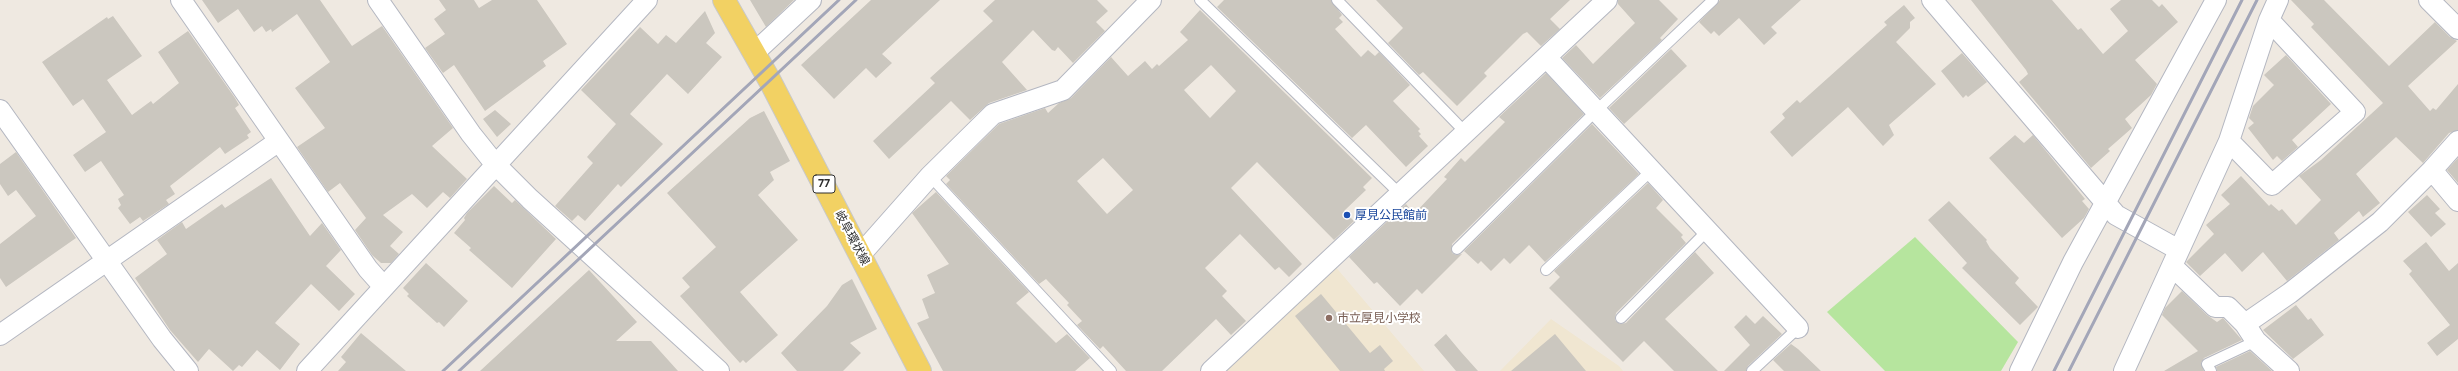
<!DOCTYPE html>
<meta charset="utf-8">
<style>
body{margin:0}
canvas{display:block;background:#efe9e1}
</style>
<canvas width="2458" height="371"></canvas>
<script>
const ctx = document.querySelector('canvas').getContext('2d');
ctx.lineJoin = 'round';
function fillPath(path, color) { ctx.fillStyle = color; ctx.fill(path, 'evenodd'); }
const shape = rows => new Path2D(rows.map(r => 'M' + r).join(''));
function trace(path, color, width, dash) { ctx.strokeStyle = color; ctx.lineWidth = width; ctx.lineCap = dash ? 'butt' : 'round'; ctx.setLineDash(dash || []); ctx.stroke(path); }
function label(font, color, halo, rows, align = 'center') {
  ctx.font = font + ' Figtree,"Noto Sans JP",sans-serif'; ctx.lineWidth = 4; ctx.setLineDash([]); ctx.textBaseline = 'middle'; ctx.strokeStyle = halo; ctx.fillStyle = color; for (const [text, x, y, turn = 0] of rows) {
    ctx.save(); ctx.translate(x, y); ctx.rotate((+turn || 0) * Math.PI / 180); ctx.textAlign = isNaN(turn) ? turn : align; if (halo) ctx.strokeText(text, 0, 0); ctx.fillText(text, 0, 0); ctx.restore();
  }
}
const education = shape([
 [1334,265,1424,371,1224,371],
 [1551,319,1619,366,1623,371,1500,371]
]);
const green = shape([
 [1915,237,2018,342,2001,371,1885,371,1827,312]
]);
const building = shape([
 [202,0,320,0,352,46,382,26,453,128,432,146,467,179,450,198,443,192,427,208,412,194,383,215,403,232,390,246,399,254,391,263,381,263,372,255,355,230,366,218,340,183,328,192,297,147,325,128,295,88,330,62,297,14,272,32,271,29,266,32,262,26,254,32,238,9,218,23],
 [439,0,474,0,479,8,492,0,537,0,567,44,543,61,546,66,485,111,454,65,443,73,425,48,445,34,434,19,446,10],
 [750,0,794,0,766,27],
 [871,0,940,0,882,54,892,63,876,78,866,68,834,99,801,65],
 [995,0,1097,0,1108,11,1096,22,1105,31,1073,63,1058,47,1055,51,1052,50,1033,30,1002,62,1027,90,989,103,970,120,951,101,889,159,873,141,935,83,930,78,993,21,983,11],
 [1224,0,1331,0,1342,15,1339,18,1343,22,1335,29,1361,57,1368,50,1375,56,1379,52,1410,85,1393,101,1420,129,1418,131,1421,134,1419,136,1428,146,1406,167,1366,125,1352,138,1217,7],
 [1376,0,1570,0,1550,19,1560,29,1541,46,1527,32,1523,34,1484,73,1487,76,1457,106,1423,72,1419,75,1388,43,1403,28],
 [1618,0,1659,0,1678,19,1660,38,1662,40,1600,98,1562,58,1576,45,1593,64,1635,23,1618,4],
 [1720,0,1801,0,1771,27,1777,33,1764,45,1739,18,1719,36,1714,31,1711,34,1699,22],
 [1971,0,2052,0,2078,30,2081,28,2103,54,2128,31,2110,9,2121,0,2152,0,2159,7,2162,4,2178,22,2135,60,2157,84,2151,95,2125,119,2132,128,2108,149,2110,151,2091,168,2019,82,2028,74,2026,70],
 [2291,0,2324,0,2389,66,2435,22,2450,37,2457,41,2408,86,2430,111,2433,108,2436,110,2458,84,2458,130,2449,133,2423,163,2396,137,2356,174,2380,203,2363,217,2359,211,2334,233,2339,240,2287,281,2263,252,2242,272,2225,253,2200,276,2186,262,2214,234,2206,225,2230,204,2221,195,2241,176,2269,206,2271,204,2279,211,2282,209,2296,225,2321,200,2299,176,2321,160,2383,103,2311,27,2314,24],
 [1904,5,1915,18,1910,22,1910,28,1896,42,1936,84,1889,125,1894,135,1883,146,1848,107,1792,157,1770,132,1785,118,1782,114,1797,100,1800,103,1887,25,1884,22],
 [1200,10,1372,178,1363,187,1366,190,1344,211,1354,221,1334,240,1257,162,1231,188,1302,264,1289,277,1279,267,1275,270,1240,234,1205,268,1227,291,1222,296,1246,321,1231,335,1216,319,1162,371,1126,371,1103,346,1100,349,1077,325,1082,321,1067,305,1069,303,1046,279,1039,284,946,184,950,180,946,176,999,124,1045,108,1048,113,1059,103,1071,98,1111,57,1128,76,1145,61,1152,69,1157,64,1159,66,1188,40,1180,32],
 [1211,65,1236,91,1210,118,1184,90],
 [1103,158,1133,190,1107,214,1077,181],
 [705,11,715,33,706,43,722,57,688,94,667,74,630,114,663,144,621,187,618,184,585,221,578,215,572,221,555,206,593,163,587,157,616,124,581,90,640,27,658,44,666,35,676,43],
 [113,16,142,56,107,80,132,115,151,101,153,104,179,83,158,52,188,31,235,98,239,105,235,108,251,132,247,135,249,138,225,154,220,147,170,186,175,194,166,200,169,204,143,221,140,217,130,224,118,208,121,205,118,199,124,195,101,161,85,172,73,155,106,132,83,99,73,106,42,62,107,17,108,19],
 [1671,49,1687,66,1624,124,1609,108],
 [1962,53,1987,82,1968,97,1966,95,1963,98,1941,71],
 [2286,55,2331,104,2292,140,2298,147,2282,161,2277,156,2273,160,2248,128,2254,123,2249,118,2253,106,2274,85,2264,75],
 [1546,73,1584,114,1452,244,1452,253,1456,255,1462,254,1422,294,1417,289,1400,306,1377,282,1374,284,1349,257,1406,204,1414,214,1447,179,1444,177,1461,158,1465,162,1505,122,1499,117],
 [495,110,511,124,497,137,483,119],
 [764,111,790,161,770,172,774,180,758,195,798,240,740,292,778,335,746,363,743,360,740,363,680,296,690,287,682,278,716,247,667,193,750,118],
 [1592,124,1639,174,1545,262,1529,245,1510,264,1504,258,1491,271,1481,261,1478,264,1464,251,1462,253],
 [2015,135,2024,143,2033,135,2085,199,2082,201,2089,209,2084,218,2062,238,1989,158],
 [16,152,76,238,6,287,0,278,0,244,36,216,16,190,8,196,0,184,0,164],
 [2458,158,2458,183,2447,170],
 [271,178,310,236,322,223,341,250,326,266,355,294,339,311,311,284,275,323,300,344,280,370,257,350,242,367,239,365,233,371,209,349,198,362,170,330,135,278,167,254,157,240,182,222,186,229,222,204,225,208],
 [1648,183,1663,200,1656,208,1683,235,1681,237,1686,243,1616,313,1615,320,1620,324,1626,323,1695,252,1714,273,1665,319,1718,371,1674,371,1644,341,1623,362,1549,288,1560,277,1554,271],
 [494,186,512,203,515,200,556,239,512,288,469,250,471,248,454,233,465,220,464,218,467,213],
 [936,192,1029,292,1016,303,1056,343,1067,334,1090,358,1075,371,943,371,917,323,929,318,922,299,935,293,927,275,949,264,912,213],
 [2427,195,2440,209,2435,213,2446,224,2431,237,2408,212],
 [1949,201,1987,240,1986,241,1990,248,2019,278,2015,283,2038,307,2020,325,1962,268,1967,263,1928,220],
 [2426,242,2449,271,2458,263,2458,339,2437,356,2427,343,2450,325,2409,274,2412,271,2403,261],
 [426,263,468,301,444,327,439,322,437,323,407,296,409,294,403,288],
 [589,270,637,322,616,341,651,341,678,371,480,371],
 [852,279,877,329,850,343,861,353,843,371,797,371,781,353,827,306,842,285],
 [2182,291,2207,315,2217,322,2223,318,2242,340,2204,358,2201,363,2204,371,2164,371,2198,351,2162,315,2165,308],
 [1321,294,1370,353,1380,345,1393,361,1384,369,1385,371,1340,371,1295,316],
 [2296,305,2308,320,2311,318,2324,335,2293,359,2263,330],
 [1746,315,1755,324,1763,316,1782,334,1748,366,1746,371,1724,371,1750,345,1734,327],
 [361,333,406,371,338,371,346,362,341,357],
 [1446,334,1461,352,1478,371,1456,371,1434,345],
 [1555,334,1586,371,1511,371],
 [1791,344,1798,349,1821,371,1784,371,1773,360],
 [2250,351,2272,371,2217,371,2216,367]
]);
const service = shape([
 [1200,0,1400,194],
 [1337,0,1466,133],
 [930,176,1111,371],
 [1457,249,1596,111,1713,0],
 [1546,270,1651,171],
 [1621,318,1707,231],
 [1752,371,1798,328],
 [2211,371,2207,364,2256,341]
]);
const minor = shape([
 [181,0,368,269,384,287],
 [378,0,471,134,495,164,530,199,719,371],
 [1932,0,2116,215,2179,250],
 [2429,0,2458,29],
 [754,53,811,0],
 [1546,57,1798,328],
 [0,110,162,339,188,371],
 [2229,141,2272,185,2355,112,2269,20],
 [2432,170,2458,201],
 [861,254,930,176,993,114,1063,90,1151,0],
 [2172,266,2215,307,2228,307,2245,324,2256,341,2289,371],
 [2245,324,2290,293,2380,222,2432,170,2458,141],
 [0,335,279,141],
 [307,371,647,0],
 [1211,371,1607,0],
 [2020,371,2073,262,2216,0],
 [2124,371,2229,141,2269,20,2278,0]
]);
const primary = shape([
 [724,0,770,81,920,371]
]);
const rail = shape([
 [443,371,839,0],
 [459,371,856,0],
 [2054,371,2242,0],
 [2069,371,2257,0]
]);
const markers = [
 [1347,215,4,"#1a4fb4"],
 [1329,318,4,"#8d6e63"]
];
const shields = [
 [824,184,22]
];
const shieldNames = [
 ["77",824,184]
];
const transitNames = [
 ["厚見公民館前",1355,215]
];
const streetNames = [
 ["岐阜環状線",852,238,62]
];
const educationNames = [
 ["市立厚見小学校",1337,318]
];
fillPath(education, '#f0e6d1');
fillPath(green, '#b6e59e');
fillPath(building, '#cbc7bf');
trace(service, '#b4b7c1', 12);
trace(minor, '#b4b7c1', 22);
trace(primary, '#c9c9c9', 24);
trace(service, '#fff', 10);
trace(minor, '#fff', 20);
trace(primary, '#f2d163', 22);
trace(rail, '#a3a6b8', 3);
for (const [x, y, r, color] of markers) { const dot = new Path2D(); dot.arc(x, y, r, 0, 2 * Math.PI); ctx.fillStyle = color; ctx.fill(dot); trace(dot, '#fff', 1.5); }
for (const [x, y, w] of shields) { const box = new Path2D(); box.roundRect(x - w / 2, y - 9, w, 18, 3); ctx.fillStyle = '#fff'; ctx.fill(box); trace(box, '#2e2e2e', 1); }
label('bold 11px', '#2e2e2e', null, shieldNames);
label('12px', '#164399', '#fff', transitNames, 'left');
label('12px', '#2e2e2e', '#fff', streetNames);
label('12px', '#785e54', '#fff', educationNames, 'left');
</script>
